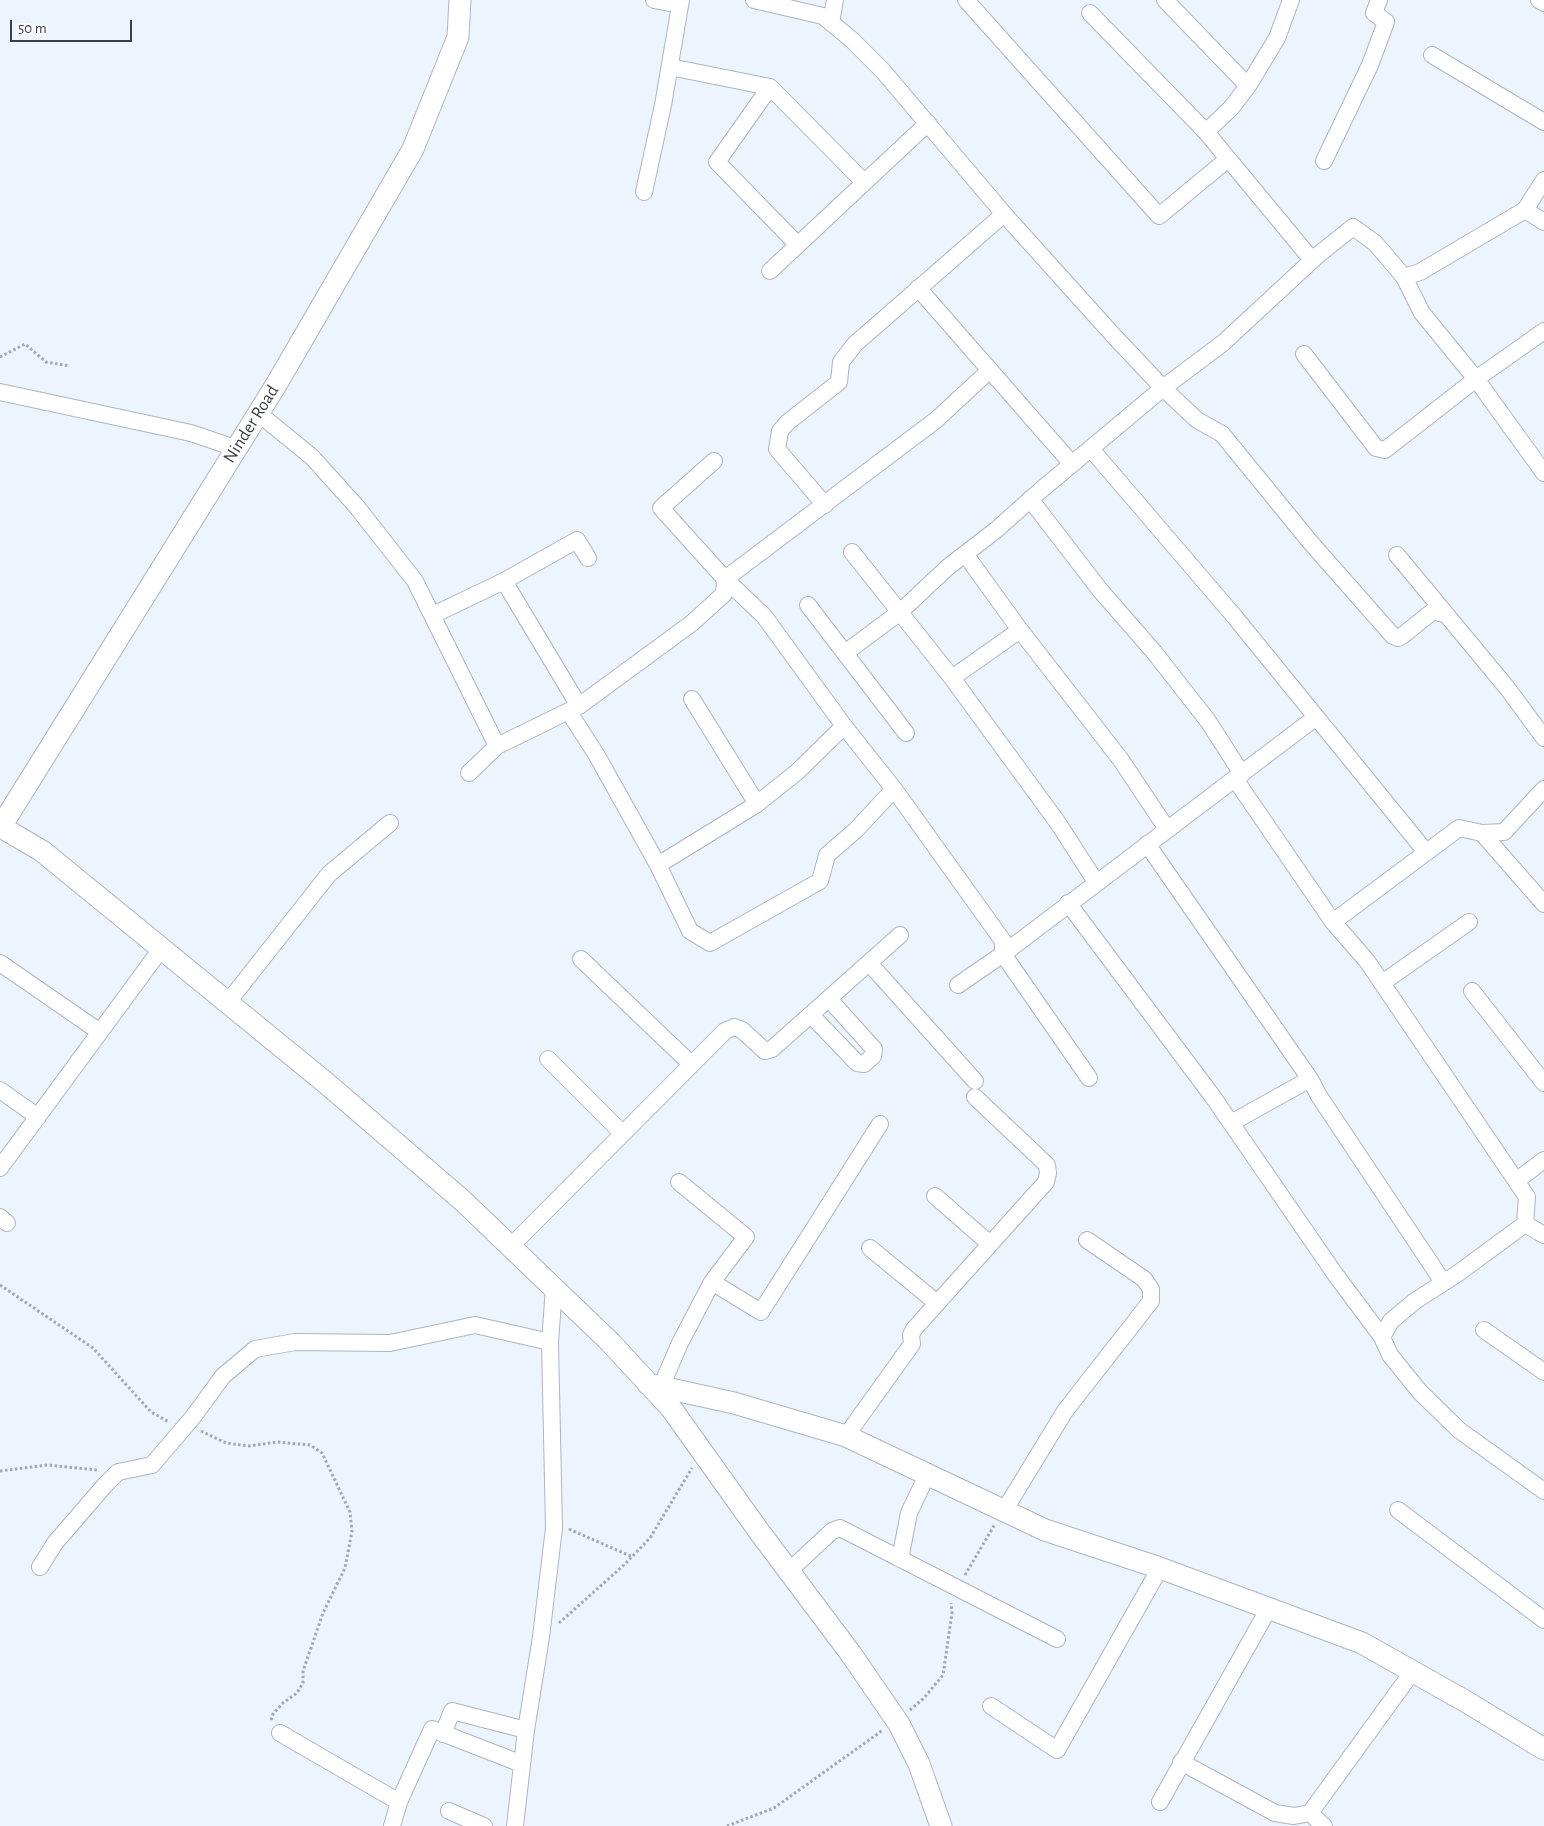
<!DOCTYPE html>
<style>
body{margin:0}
#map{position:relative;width:1544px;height:1826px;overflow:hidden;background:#ecf4fe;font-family:"Alegreya Sans",sans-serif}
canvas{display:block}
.scale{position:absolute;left:10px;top:20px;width:122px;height:22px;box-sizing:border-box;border:2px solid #3a3d41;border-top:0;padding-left:6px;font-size:15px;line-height:18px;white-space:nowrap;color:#3a3d41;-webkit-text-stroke:4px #fff;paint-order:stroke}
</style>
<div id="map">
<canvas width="1544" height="1826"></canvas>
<div class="scale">50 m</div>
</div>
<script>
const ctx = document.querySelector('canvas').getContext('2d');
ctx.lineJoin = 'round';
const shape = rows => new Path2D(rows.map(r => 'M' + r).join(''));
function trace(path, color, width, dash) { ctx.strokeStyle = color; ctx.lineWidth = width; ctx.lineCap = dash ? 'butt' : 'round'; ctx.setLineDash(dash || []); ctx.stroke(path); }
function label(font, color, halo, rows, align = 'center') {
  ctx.font = font + ' "Alegreya Sans",sans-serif'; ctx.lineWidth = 4.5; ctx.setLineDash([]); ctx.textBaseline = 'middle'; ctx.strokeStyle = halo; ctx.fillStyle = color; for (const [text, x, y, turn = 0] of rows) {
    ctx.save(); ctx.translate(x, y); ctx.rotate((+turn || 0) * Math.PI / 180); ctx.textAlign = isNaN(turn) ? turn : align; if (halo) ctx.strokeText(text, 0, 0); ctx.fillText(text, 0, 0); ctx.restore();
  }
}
const path = shape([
 [0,357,25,344,46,362,70,366],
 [0,1285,93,1348,151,1412,169,1422],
 [201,1431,226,1443,249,1446,277,1442,310,1445,322,1453,350,1512,352,1531,345,1568,323,1613,303,1671,303,1683,297,1693,283,1703,273,1714,271,1720],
 [0,1471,48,1465,98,1470],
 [569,1529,633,1557],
 [965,1575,995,1524],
 [559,1623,624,1565,650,1538,692,1468],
 [910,1710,924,1698,943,1675,952,1613,951,1603],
 [727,1826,774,1808,883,1730]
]);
const minor = shape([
 [654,0,670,3,680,0],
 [754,0,823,16,852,40,883,71,1004,214,1113,335,1163,388,1197,420,1222,434,1311,543,1393,636,1398,638,1402,636,1433,611,1444,614],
 [966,0,1159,216,1228,159],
 [1165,0,1248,86],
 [1539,0,1544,3],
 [1090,13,1206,132,1312,260],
 [831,23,835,0],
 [1432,55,1544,122],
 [670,67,770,87,864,182],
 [770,87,717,162,797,244],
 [1206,132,1231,108,1248,86,1277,38,1291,0],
 [1324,161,1370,65,1386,22,1374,13,1379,0],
 [644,192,663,105,681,0],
 [1525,210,1544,180],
 [770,271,928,123],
 [1404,277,1420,272,1525,210,1544,222],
 [918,288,1072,464],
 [1304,354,1376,448,1385,450,1476,379,1544,331],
 [0,392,191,433,235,448],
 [258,413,312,457,357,507,415,581,497,746],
 [1091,449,1234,616,1426,852],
 [1030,499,1100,590,1154,652,1208,721,1242,774],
 [825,505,777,449,780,431,788,422,839,382,841,362,855,344,1004,214],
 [852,552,952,678,1058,823,1096,882],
 [965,554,1020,630,1121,760,1167,829],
 [1397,555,1508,689,1544,738],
 [504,581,577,540,588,558],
 [808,605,906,733],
 [433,615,504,581,579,706,497,746,469,773],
 [845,653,900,612,948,567,996,530,1041,490,1163,388,1223,343,1318,255,1353,227,1375,243,1404,277,1422,313,1476,379,1544,473],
 [952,678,1020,630],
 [692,699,757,804],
 [579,706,692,623,724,594,725,579,661,508,714,461],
 [569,712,596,754,658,865,690,931,710,943,820,881,827,855,856,830,894,789],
 [844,726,764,616,725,579,936,420,990,370],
 [1235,779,1333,922,1367,961,1527,1197,1525,1224],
 [1482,833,1544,904],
 [1147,844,1310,1079,1319,1096,1443,1282],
 [658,865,757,804,797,772,844,726,894,789,1003,941,1003,954,1089,1078],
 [1068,903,1213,1097,1335,1274,1382,1337,1390,1355,1420,1392,1459,1430,1544,1491],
 [1333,922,1459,828,1482,833,1504,832,1544,789],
 [581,959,691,1064],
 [0,963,100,1032],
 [869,963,975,1081],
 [1382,983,1469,922],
 [958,985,1003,954,1315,718],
 [1472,991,1544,1083],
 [228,1002,329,874,390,823],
 [811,1015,857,1063,864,1064,873,1056,874,1049,829,999],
 [548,1059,622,1133],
 [0,1090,38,1117],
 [1231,1123,1310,1079],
 [0,1168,161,949],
 [1516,1181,1544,1160],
 [935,1196,990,1244],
 [0,1217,7,1223],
 [1525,1224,1544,1235],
 [511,1246,725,1031,734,1027,742,1030,765,1051,772,1049,900,935],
 [870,1248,937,1303],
 [712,1282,761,1312,880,1124],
 [1484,1330,1544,1372],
 [1382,1337,1391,1321,1415,1301,1457,1274,1525,1224],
 [661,1387,680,1343,712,1282,746,1237,679,1182],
 [846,1436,912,1344,911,1335,914,1329,1046,1182,1048,1173,1047,1165,975,1097],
 [1398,1510,1544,1620],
 [1004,1511,1065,1411,1151,1301,1151,1289,1144,1279,1087,1240],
 [900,1559,909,1513,927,1475],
 [40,1567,55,1543,105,1485,118,1472,152,1465,193,1417,223,1376,255,1349,295,1342,390,1343,475,1325,550,1342],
 [789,1571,832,1531,840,1528,1057,1639],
 [991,1706,1057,1750,1160,1568],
 [280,1733,399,1802],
 [443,1734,452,1711,526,1730],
 [1181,1762,1275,1813,1294,1816,1310,1813,1413,1671],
 [1160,1802,1269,1608],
 [449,1811,484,1826],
 [1310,1813,1324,1826],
 [392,1826,399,1802,432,1729,522,1764],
 [515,1826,526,1730,541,1637,554,1528,550,1342,554,1288]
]);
const tertiary = shape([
 [1,827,42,851,326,1083,463,1201,610,1342,671,1408,758,1530,851,1654,899,1724,919,1764,941,1826],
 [0,828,276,385,413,149,458,37,460,0],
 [648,1384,734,1403,846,1436,1045,1530,1160,1568,1362,1643,1465,1701,1544,1749]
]);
const streetNames = [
 ["Ninder Road",251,424,-58]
];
trace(minor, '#aeb5bf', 18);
trace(tertiary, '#aeb5bf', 23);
trace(path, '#a2a8af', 3, [2.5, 2.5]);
trace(minor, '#fff', 16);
trace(tertiary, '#fff', 21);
label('18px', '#3a3d41', '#fff', streetNames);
</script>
